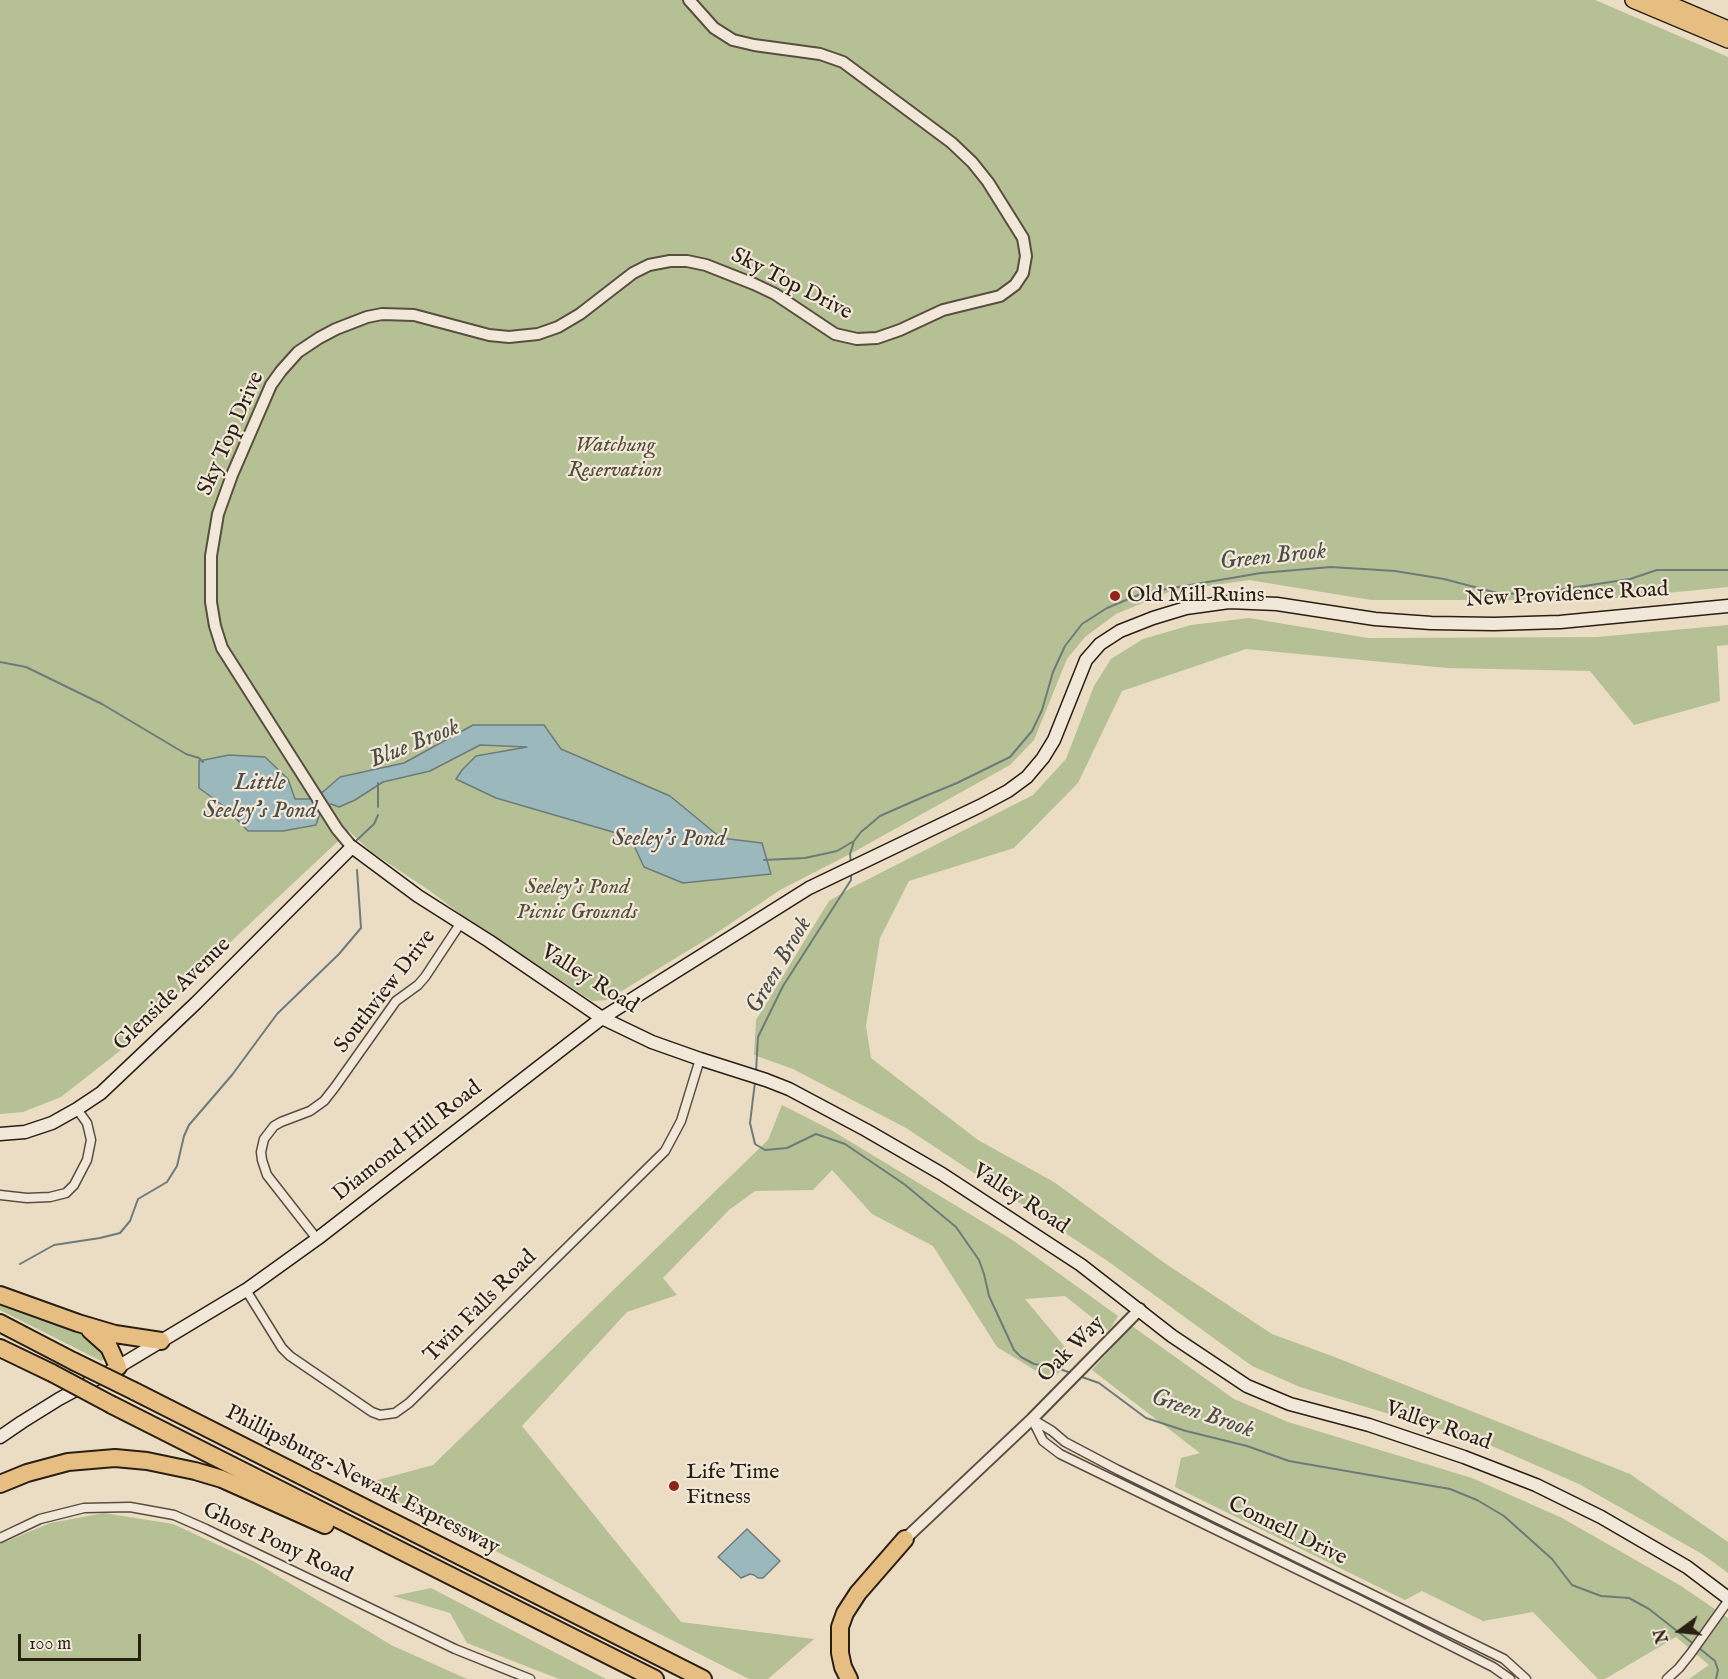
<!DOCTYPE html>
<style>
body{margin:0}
#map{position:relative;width:1728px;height:1679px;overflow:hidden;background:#ebdcc4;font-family:"IM FELL English",serif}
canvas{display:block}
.north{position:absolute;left:1650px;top:1601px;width:60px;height:60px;-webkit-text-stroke:4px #f2e8d9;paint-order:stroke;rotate:255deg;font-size:16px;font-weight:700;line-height:24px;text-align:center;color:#291f13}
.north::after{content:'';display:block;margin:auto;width:21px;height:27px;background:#291f13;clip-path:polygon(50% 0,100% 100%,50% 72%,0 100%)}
.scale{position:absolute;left:18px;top:1634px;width:123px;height:27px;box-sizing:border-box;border:3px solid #291f13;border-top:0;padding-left:8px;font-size:18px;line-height:21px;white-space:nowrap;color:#291f13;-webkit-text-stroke:4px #f2e8d9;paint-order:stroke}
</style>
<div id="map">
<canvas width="1728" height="1679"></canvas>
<div class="north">N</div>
<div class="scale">100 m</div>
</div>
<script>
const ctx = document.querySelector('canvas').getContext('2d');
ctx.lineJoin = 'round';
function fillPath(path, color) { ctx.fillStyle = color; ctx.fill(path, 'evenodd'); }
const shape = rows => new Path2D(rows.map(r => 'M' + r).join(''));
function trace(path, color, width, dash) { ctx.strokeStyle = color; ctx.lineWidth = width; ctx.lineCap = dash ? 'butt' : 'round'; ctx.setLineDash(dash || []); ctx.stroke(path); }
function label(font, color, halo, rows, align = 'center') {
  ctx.font = font + ' "IM FELL English",serif'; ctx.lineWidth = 4.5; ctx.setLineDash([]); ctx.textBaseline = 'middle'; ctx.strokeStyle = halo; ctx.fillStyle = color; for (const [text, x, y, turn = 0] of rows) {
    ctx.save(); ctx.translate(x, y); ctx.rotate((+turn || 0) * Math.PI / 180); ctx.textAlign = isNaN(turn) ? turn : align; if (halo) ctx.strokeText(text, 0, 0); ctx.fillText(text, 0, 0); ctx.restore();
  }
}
const green = shape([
 [0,0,1595,0,1728,57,1728,587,1595,600,1371,600,1249,580,1169,592,1116,614,1085,637,1067,659,1034,740,1010,765,850,854,780,890,712,936,607,1000,592,1001,463,916,430,891,370,851,349,831,241,932,121,1050,61,1097,23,1112,0,1114],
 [1249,618,1368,638,1597,637,1728,625,1728,645,1717,646,1720,701,1634,725,1590,671,1447,668,1246,649,1122,691,1078,783,1014,848,909,881,880,938,866,1026,871,1058,978,1140,1054,1182,1166,1264,1272,1334,1332,1356,1630,1474,1728,1542,1728,1573,1702,1554,1579,1484,1485,1443,1300,1387,1252,1366,1109,1262,906,1128,793,1069,754,1055,756,1020,829,901,851,888,1033,795,1066,759,1094,686,1111,659,1143,639,1191,625],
 [782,1105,831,1130,1011,1239,1118,1316,1109,1331,1065,1296,1025,1299,1074,1358,1051,1380,997,1347,933,1246,872,1214,832,1170,813,1190,755,1191,729,1210,663,1278,677,1295,627,1312,522,1426,681,1622,814,1639,768,1679,749,1679,363,1484,433,1465,768,1140],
 [0,1300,75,1327,109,1356,101,1361,0,1310],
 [1132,1326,1234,1399,1288,1422,1472,1478,1562,1518,1681,1586,1728,1618,1728,1679,1689,1679,1709,1665,1676,1637,1605,1679,1598,1679,1533,1612,1483,1621,1422,1591,1405,1600,1175,1487,1181,1458,1200,1453,1092,1370],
 [104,1513,173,1524,255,1562,391,1645,467,1679,0,1679,0,1544,50,1523],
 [431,1588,606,1679,559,1679,467,1643,450,1613,393,1596]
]);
const water = shape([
 [473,725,544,725,561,749,670,796,721,838,762,843,771,874,683,883,644,867,630,837,496,798,456,779,462,770,476,756,527,747,480,745,430,771,383,782,355,800,339,807,331,804,320,813,316,825,283,831,248,831,225,807,199,788,199,761,229,755,265,757,288,779,295,799,311,799,324,791,340,777,404,763,473,725],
 [747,1529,780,1561,763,1578,758,1578,754,1575,750,1574,741,1578,718,1557,747,1529]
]);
const stream = shape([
 [0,662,26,667,102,704,186,754,199,758,203,762],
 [378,783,378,807],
 [357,840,374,824,378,815],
 [764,860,805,858,837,851,854,841],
 [851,863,850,854,854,841,861,832,880,816,923,797,957,783,1010,757,1032,731,1042,710,1053,672,1065,646,1082,624,1107,608,1143,593,1261,573,1331,567,1395,571,1444,579,1501,594,1539,593,1630,579,1657,570,1728,570],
 [756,1071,758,1037,783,986,851,880,851,874],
 [755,1082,750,1123,755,1144,765,1150,787,1148,816,1134,845,1144,904,1184,956,1227,979,1260,984,1274,989,1296,1014,1350,1021,1357,1034,1364,1054,1367,1071,1373],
 [20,1264,54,1245,100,1238,120,1233,130,1221,138,1199,167,1182,177,1166,184,1136,189,1125,232,1075,277,1014,339,954,361,928,357,870],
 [1079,1376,1099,1383,1146,1418,1186,1431,1247,1446,1289,1461,1450,1489,1477,1500,1504,1516,1552,1559,1572,1585,1601,1596,1629,1598,1649,1609,1695,1645],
 [1699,1648,1715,1661,1718,1670,1716,1679]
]);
const minor = shape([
 [0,1195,27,1198,50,1197,66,1193,74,1185,87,1160,91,1140,87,1123,77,1109],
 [317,1239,267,1175,262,1160,261,1152,264,1139,274,1126,281,1122,310,1111,324,1101,335,1087,396,1001,418,985,425,977,460,924],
 [246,1290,282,1348,290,1356,372,1412,380,1415,395,1413,409,1403,665,1151,681,1121,700,1059],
 [1032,1419,1052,1431,1065,1442,1118,1470,1504,1659,1526,1679],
 [1032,1419,1043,1441,1060,1454,1356,1598,1493,1667,1510,1679],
 [0,1538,40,1519,84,1508,130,1507,174,1515,206,1529,455,1649,530,1679],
 [1667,1679,1679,1668,1691,1653,1728,1601]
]);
const tertiary = shape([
 [352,847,337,829,222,648,215,626,211,602,211,556,218,514,232,475,271,385,281,371,298,352,319,338,336,329,367,317,382,314,414,315,489,335,509,337,538,334,558,327,580,314,633,273,649,265,670,261,687,261,706,265,754,284,775,294,835,334,857,339,877,338,900,330,943,310,1000,296,1015,285,1023,273,1026,256,1023,238,988,182,972,162,952,143,843,62,820,54,754,45,733,40,714,28,689,0],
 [905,1539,1032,1419,1140,1309]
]);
const secondary = shape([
 [0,1134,25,1132,52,1123,77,1109,101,1093,196,1003,352,847,418,896,489,941,602,1018,652,1042,700,1059,766,1080,789,1089,866,1130,942,1174,1081,1265,1172,1336,1247,1386,1290,1404,1369,1425,1464,1457,1536,1485,1601,1517,1687,1567,1728,1598],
 [0,1437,22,1422,59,1399,118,1367,246,1290,317,1239,602,1018,809,888,980,806,1008,791,1027,777,1043,758,1054,740,1086,660,1100,644,1120,631,1153,618,1186,608,1229,602,1277,604,1375,619,1431,623,1494,624,1560,622,1728,606]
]);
const trunk = shape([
 [1633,0,1728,40],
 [1660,0,1728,29]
]);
const motorway = shape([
 [0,1295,78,1323,115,1334,161,1341],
 [0,1323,73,1361],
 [90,1330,109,1347,118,1367],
 [0,1348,52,1373],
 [134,1391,703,1679],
 [112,1405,655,1679],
 [0,1484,27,1473,68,1462,115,1458,147,1461,195,1471,222,1479,325,1525],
 [849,1679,843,1667,840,1653,840,1627,845,1613,858,1593,905,1539]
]);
const motorwayBridge = shape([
 [73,1361,134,1391],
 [52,1373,112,1405]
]);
const markers = [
 [1115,596,6,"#8f2418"],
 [674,1486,6,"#8f2418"]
];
const streetNames = [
 ["Sky Top Drive",791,285,27],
 ["Sky Top Drive",232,434,-66],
 ["New Providence Road",1567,596,-3],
 ["Valley Road",589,980,32],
 ["Southview Drive",386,992,-52],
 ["Glenside Avenue",173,995,-44],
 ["Diamond Hill Road",408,1142,-38],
 ["Valley Road",1020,1200,33],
 ["Twin Falls Road",481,1307,-45],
 ["Oak Way",1072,1350,-45],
 ["Valley Road",1438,1427,19],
 ["Phillipsburg-Newark Expressway",362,1481,27],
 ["Connell Drive",1287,1532,26],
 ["Ghost Pony Road",277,1544,25]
];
const parkNames = [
 ["Watchung",615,446],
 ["Reservation",615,471],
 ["Seeley's Pond",577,888],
 ["Picnic Grounds",577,913]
];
const poiNames = [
 ["Old Mill Ruins",1127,596],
 ["Life Time",686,1473],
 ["Fitness",686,1498]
];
const waterNames = [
 ["Green Brook",1273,558,-6],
 ["Blue Brook",415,745,-22],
 ["Little",260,784],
 ["Seeley's Pond",260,812],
 ["Seeley's Pond",669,840],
 ["Green Brook",780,966,-60],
 ["Green Brook",1202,1415,19]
];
fillPath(green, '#b6c095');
fillPath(water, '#9bb9bd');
trace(water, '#6d7b79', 1.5);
trace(stream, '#6d7b79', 2);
trace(minor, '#5a4e3f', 11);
trace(tertiary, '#5a4e3f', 14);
trace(secondary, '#291f13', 15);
trace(trunk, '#291f13', 18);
trace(motorway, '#291f13', 20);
trace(minor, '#f2e8d9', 8);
trace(tertiary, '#f2e8d9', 10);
trace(secondary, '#f2e8d9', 12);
trace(trunk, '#e6be82', 15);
trace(motorway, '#e6be82', 16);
trace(motorwayBridge, '#291f13', 20, []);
trace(motorwayBridge, '#e6be82', 16);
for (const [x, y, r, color] of markers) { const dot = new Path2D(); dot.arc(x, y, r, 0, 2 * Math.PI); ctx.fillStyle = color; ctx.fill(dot); trace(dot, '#f2e8d9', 2); }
label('22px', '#291f13', '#f2e8d9', streetNames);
label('italic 22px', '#534f3a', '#f2e8d9', parkNames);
label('22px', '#291f13', '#f2e8d9', poiNames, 'left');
label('italic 24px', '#4b4d46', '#f2e8d9', waterNames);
</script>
